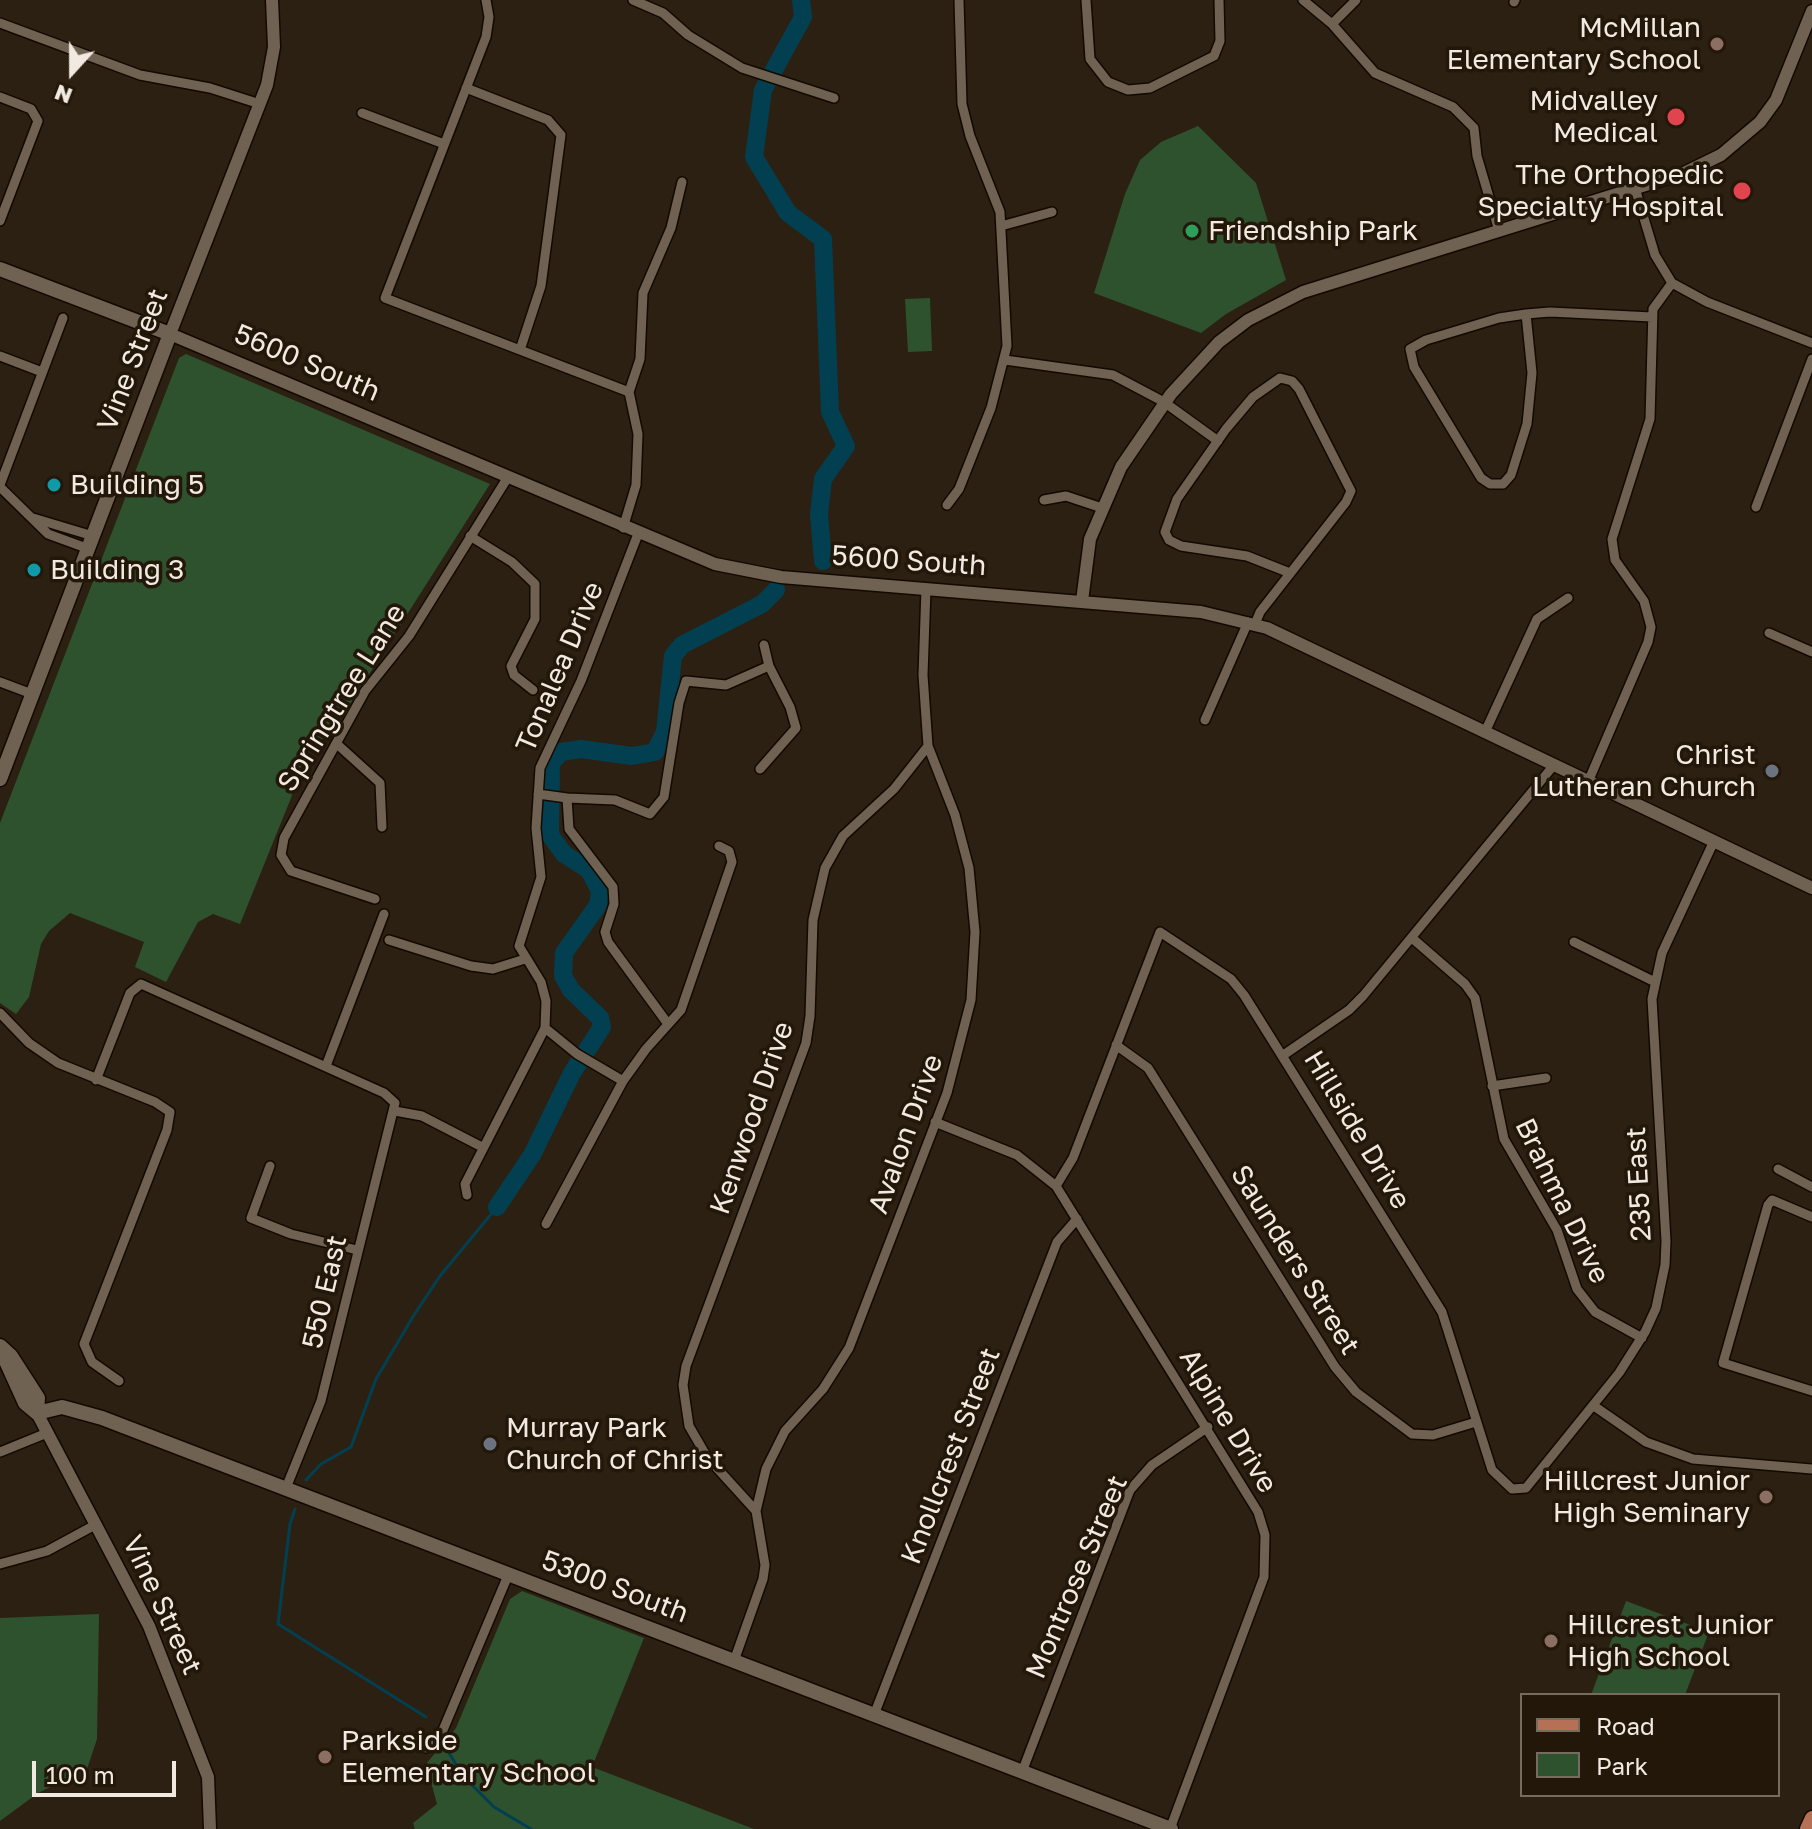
<!DOCTYPE html>
<style>
body{margin:0}
#map{position:relative;width:1812px;height:1829px;overflow:hidden;background:#2c2012;font-family:"Golos Text",sans-serif}
canvas{display:block}
.legend{position:absolute;left:1520px;top:1693px;width:260px;height:104px;box-sizing:border-box;background:#221709;border:2px solid #756b5f;margin:0;padding:10px 14px;list-style:none;font-size:24px;color:#f2eae0}
.legend li{display:flex;align-items:center;gap:16px;height:40px}
.legend b{width:40px;border:2px solid #756b5f}
.north{position:absolute;left:32px;top:32px;width:80px;height:80px;-webkit-text-stroke:6px #221709;paint-order:stroke;rotate:201deg;font-size:22px;font-weight:700;line-height:32px;text-align:center;color:#f2eae0}
.north::after{content:'';display:block;margin:auto;width:28px;height:36px;background:#f2eae0;clip-path:polygon(50% 0,100% 100%,50% 72%,0 100%)}
.scale{position:absolute;left:32px;top:1761px;width:144px;height:36px;box-sizing:border-box;border:4px solid #f2eae0;border-top:0;padding-left:10px;font-size:24px;line-height:28px;white-space:nowrap;color:#f2eae0;-webkit-text-stroke:6px #221709;paint-order:stroke}
</style>
<div id="map">
<canvas width="1812" height="1829"></canvas>
<ul class="legend">
<li><b style="height:10px;background:#b67056"></b>Road</li>
<li><b style="height:22px;background:#2e522e"></b>Park</li>
</ul>
<div class="north">N</div>
<div class="scale">100 m</div>
</div>
<script>
const ctx = document.querySelector('canvas').getContext('2d');
ctx.lineJoin = 'round';
function fillPath(path, color) { ctx.fillStyle = color; ctx.fill(path, 'evenodd'); }
const shape = rows => new Path2D(rows.map(r => 'M' + r).join(''));
function trace(path, color, width, dash) { ctx.strokeStyle = color; ctx.lineWidth = width; ctx.lineCap = dash ? 'butt' : 'round'; ctx.setLineDash(dash || []); ctx.stroke(path); }
function label(font, color, halo, rows, align = 'center') {
  ctx.font = font + ' "Golos Text",sans-serif'; ctx.lineWidth = 7; ctx.setLineDash([]); ctx.textBaseline = 'middle'; ctx.strokeStyle = halo; ctx.fillStyle = color; for (const [text, x, y, turn = 0] of rows) {
    ctx.save(); ctx.translate(x, y); ctx.rotate((+turn || 0) * Math.PI / 180); ctx.textAlign = isNaN(turn) ? turn : align; if (halo) ctx.strokeText(text, 0, 0); ctx.fillText(text, 0, 0); ctx.restore();
  }
}
const green = shape([
 [1198,126,1256,183,1286,280,1226,314,1201,333,1094,293,1125,194,1140,160,1161,142],
 [930,298,932,351,908,352,905,299],
 [186,354,490,484,333,731,305,753,291,798,240,924,213,914,198,922,166,982,135,967,144,942,70,913,49,931,41,944,29,997,16,1014,0,1003,0,823,179,358],
 [522,1591,644,1638,592,1767,754,1829,415,1829,413,1823,437,1804,426,1764,456,1728,510,1599],
 [1626,1601,1709,1632,1685,1695,1591,1695],
 [99,1614,97,1739,87,1769,38,1793,0,1821,0,1618]
]);
const stream = shape([
 [306,1480,321,1464,351,1447,376,1379,414,1315,440,1276,497,1207],
 [295,1509,290,1524,278,1624,426,1717],
 [443,1743,463,1776,494,1807,531,1829]
]);
const river = shape([
 [801,0,803,17,763,90,754,157,788,213,823,239,830,412,846,446,823,479,819,514,823,561],
 [497,1207,532,1155,572,1073,602,1027,600,1018,571,990,563,976,564,953,598,905,600,891,589,870,564,854,550,835,551,763,561,752,581,749,632,756,655,752,665,732,673,656,682,645,762,604,776,590]
]);
const minor = shape([
 [486,0,489,17,486,37,385,298,629,392],
 [633,0,663,13,688,35,742,68,834,98],
 [1086,0,1090,59,1108,82,1128,90,1150,88,1214,56,1220,41,1219,0],
 [1303,0,1332,24,1375,73,1453,107,1474,128,1477,156,1499,231],
 [1514,2,1515,0],
 [0,23,140,75,210,88,260,104],
 [1332,24,1356,0],
 [466,88,548,120,561,135,541,286,520,350],
 [0,97,31,109,38,121,0,221],
 [362,113,444,144],
 [1001,226,1052,212],
 [1672,283,1707,302,1812,343],
 [1526,314,1532,373,1527,424,1511,475,1503,484,1490,484,1481,478,1414,367,1410,349,1426,340,1499,318,1526,314,1550,312,1652,317],
 [0,356,42,372],
 [1005,360,1113,375,1164,402,1218,441],
 [629,392,640,359,643,293,671,228,682,182],
 [0,485,63,318],
 [0,487,48,534,89,549],
 [1044,500,1066,496,1102,508],
 [947,505,959,489,991,408,1007,346,1000,212,970,136,962,104,959,0],
 [1756,507,1812,359],
 [33,518,93,536],
 [623,528,636,485,638,434,629,392],
 [470,536,512,562,535,584,535,619,511,666,514,675,533,690],
 [1255,624,1260,612,1346,502,1351,491,1299,389,1292,381,1280,378,1253,397,1226,429,1177,499,1165,532,1169,540,1181,546,1247,556,1290,573],
 [1769,633,1812,652],
 [0,682,32,694],
 [1205,720,1248,622],
 [1485,732,1537,619,1568,598],
 [338,745,380,783,382,827],
 [760,769,796,728,790,707,769,666,764,645],
 [1588,782,1648,642,1651,627,1644,601,1615,560,1612,539,1650,419,1653,309,1672,283,1655,255,1635,188],
 [538,794,567,798],
 [375,899,291,871,281,855,284,838,365,691,409,636,508,477],
 [1412,938,1465,984,1475,998,1504,1139,1557,1230,1577,1289,1595,1312,1642,1338],
 [389,940,471,966,493,969,525,959],
 [1574,942,1655,982],
 [0,1013,29,1043,58,1063,155,1102,170,1112,167,1130,84,1344,92,1362,119,1381],
 [668,1024,608,942,605,932,614,904,613,887,569,829,567,798,615,800,650,814,664,797,679,703,686,681,726,685,769,666],
 [545,1028,577,1054,623,1081],
 [1116,1045,1148,1068,1335,1367,1356,1392,1412,1434,1433,1435,1476,1422],
 [1282,1056,1349,1010,1363,996,1554,765],
 [326,1066,384,914],
 [96,1080,130,993,141,984,384,1093,395,1103,321,1401,286,1488],
 [1492,1086,1546,1078],
 [395,1111,422,1116,482,1147],
 [935,1122,1017,1155,1056,1186,1258,1512,1265,1535,1264,1577,1170,1829],
 [270,1166,251,1218,291,1234,357,1250],
 [1778,1169,1812,1187],
 [1056,1186,1073,1158,1160,932,1231,979,1244,995,1442,1312,1492,1470,1512,1489,1526,1488,1619,1373,1645,1332,1656,1308,1665,1265,1666,1241,1652,999,1662,953,1714,841],
 [467,1195,465,1184,545,1028,546,1001,541,982,519,946,541,877,536,828,540,768,581,681,638,534],
 [1812,1217,1772,1200,1768,1205,1723,1363,1812,1391],
 [546,1224,623,1081,646,1049,681,1010,732,862,729,851,719,846],
 [1594,1406,1646,1442,1693,1459,1812,1469],
 [0,1452,47,1433],
 [756,1511,707,1457,689,1426,683,1385,686,1366,806,1043,810,1016,813,920,825,868,843,836,894,789,928,746],
 [0,1564,47,1551,95,1525],
 [734,1661,763,1579,765,1565,756,1511,766,1469,785,1431,823,1389,849,1348,947,1093,971,1000,975,932,969,868,955,815,928,746,923,675,926,589],
 [874,1715,1057,1242,1077,1219],
 [426,1748,443,1730,509,1573],
 [1022,1772,1130,1490,1152,1465,1208,1427]
]);
const tertiary = shape([
 [272,0,274,47,267,85,170,334,715,564,781,577,1201,612,1267,628,1812,888],
 [1082,601,1090,539,1121,467,1171,394,1219,342,1248,320,1303,292,1684,173,1721,155,1760,122,1776,100,1812,11],
 [37,1413,149,1626,208,1777,210,1829]
]);
const secondary = shape([
 [0,269,170,334,0,779],
 [0,1346,11,1356,38,1398,37,1413],
 [0,1348,25,1403,37,1413],
 [37,1413,62,1407,102,1418,1171,1829]
]);
const primary = shape([
 [1807,1829,1812,1818]
]);
const markers = [
 [1717,44,8,"#8d6e63"],
 [1676,117,10,"#e0444e"],
 [1742,191,10,"#e0444e"],
 [1192,231,8,"#2e9e5b"],
 [54,485,8,"#0f9aa8"],
 [34,570,8,"#0f9aa8"],
 [1772,771,8,"#6b7280"],
 [490,1444,8,"#6b7280"],
 [1766,1497,8,"#8d6e63"],
 [1551,1641,8,"#8d6e63"],
 [325,1757,8,"#8d6e63"]
];
const poiNames = [
 ["McMillan",1701,28,"right"],
 ["Elementary School",1701,60,"right"],
 ["Midvalley",1658,101,"right"],
 ["Medical",1658,133,"right"],
 ["The Orthopedic",1724,175,"right"],
 ["Specialty Hospital",1724,207,"right"],
 ["Friendship Park",1208,231],
 ["Building 5",70,485],
 ["Building 3",50,570],
 ["Christ",1756,755,"right"],
 ["Lutheran Church",1756,787,"right"],
 ["Murray Park",506,1428],
 ["Church of Christ",506,1460],
 ["Hillcrest Junior",1750,1481,"right"],
 ["High Seminary",1750,1513,"right"],
 ["Hillcrest Junior",1567,1625],
 ["High School",1567,1657],
 ["Parkside",341,1741],
 ["Elementary School",341,1773]
];
const streetNames = [
 ["Vine Street",133,360,-69],
 ["5600 South",307,363,23],
 ["5600 South",909,561,4],
 ["Tonalea Drive",560,667,-67],
 ["Springtree Lane",342,698,-58],
 ["Kenwood Drive",752,1118,-71],
 ["Hillside Drive",1357,1130,59],
 ["Avalon Drive",906,1134,-70],
 ["235 East",1639,1184,-93],
 ["Brahma Drive",1562,1201,64],
 ["Saunders Street",1295,1260,58],
 ["550 East",325,1292,-77],
 ["Alpine Drive",1228,1421,59],
 ["Knollcrest Street",951,1456,-69],
 ["Montrose Street",1077,1577,-67],
 ["5300 South",615,1587,21],
 ["Vine Street",162,1605,65]
];
fillPath(green, '#2e522e');
trace(stream, '#024051', 3);
trace(river, '#024051', 18);
trace(minor, '#140901', 12);
trace(tertiary, '#140901', 15);
trace(secondary, '#140901', 17);
trace(primary, '#140901', 17);
trace(minor, '#6f6252', 9);
trace(tertiary, '#6f6252', 12);
trace(secondary, '#6f6252', 14);
trace(primary, '#b67056', 14);
for (const [x, y, r, color] of markers) { const dot = new Path2D(); dot.arc(x, y, r, 0, 2 * Math.PI); ctx.fillStyle = color; ctx.fill(dot); trace(dot, '#221709', 3); }
label('28px', '#f2eae0', '#221709', poiNames, 'left');
label('28px', '#f2eae0', '#221709', streetNames);
</script>
